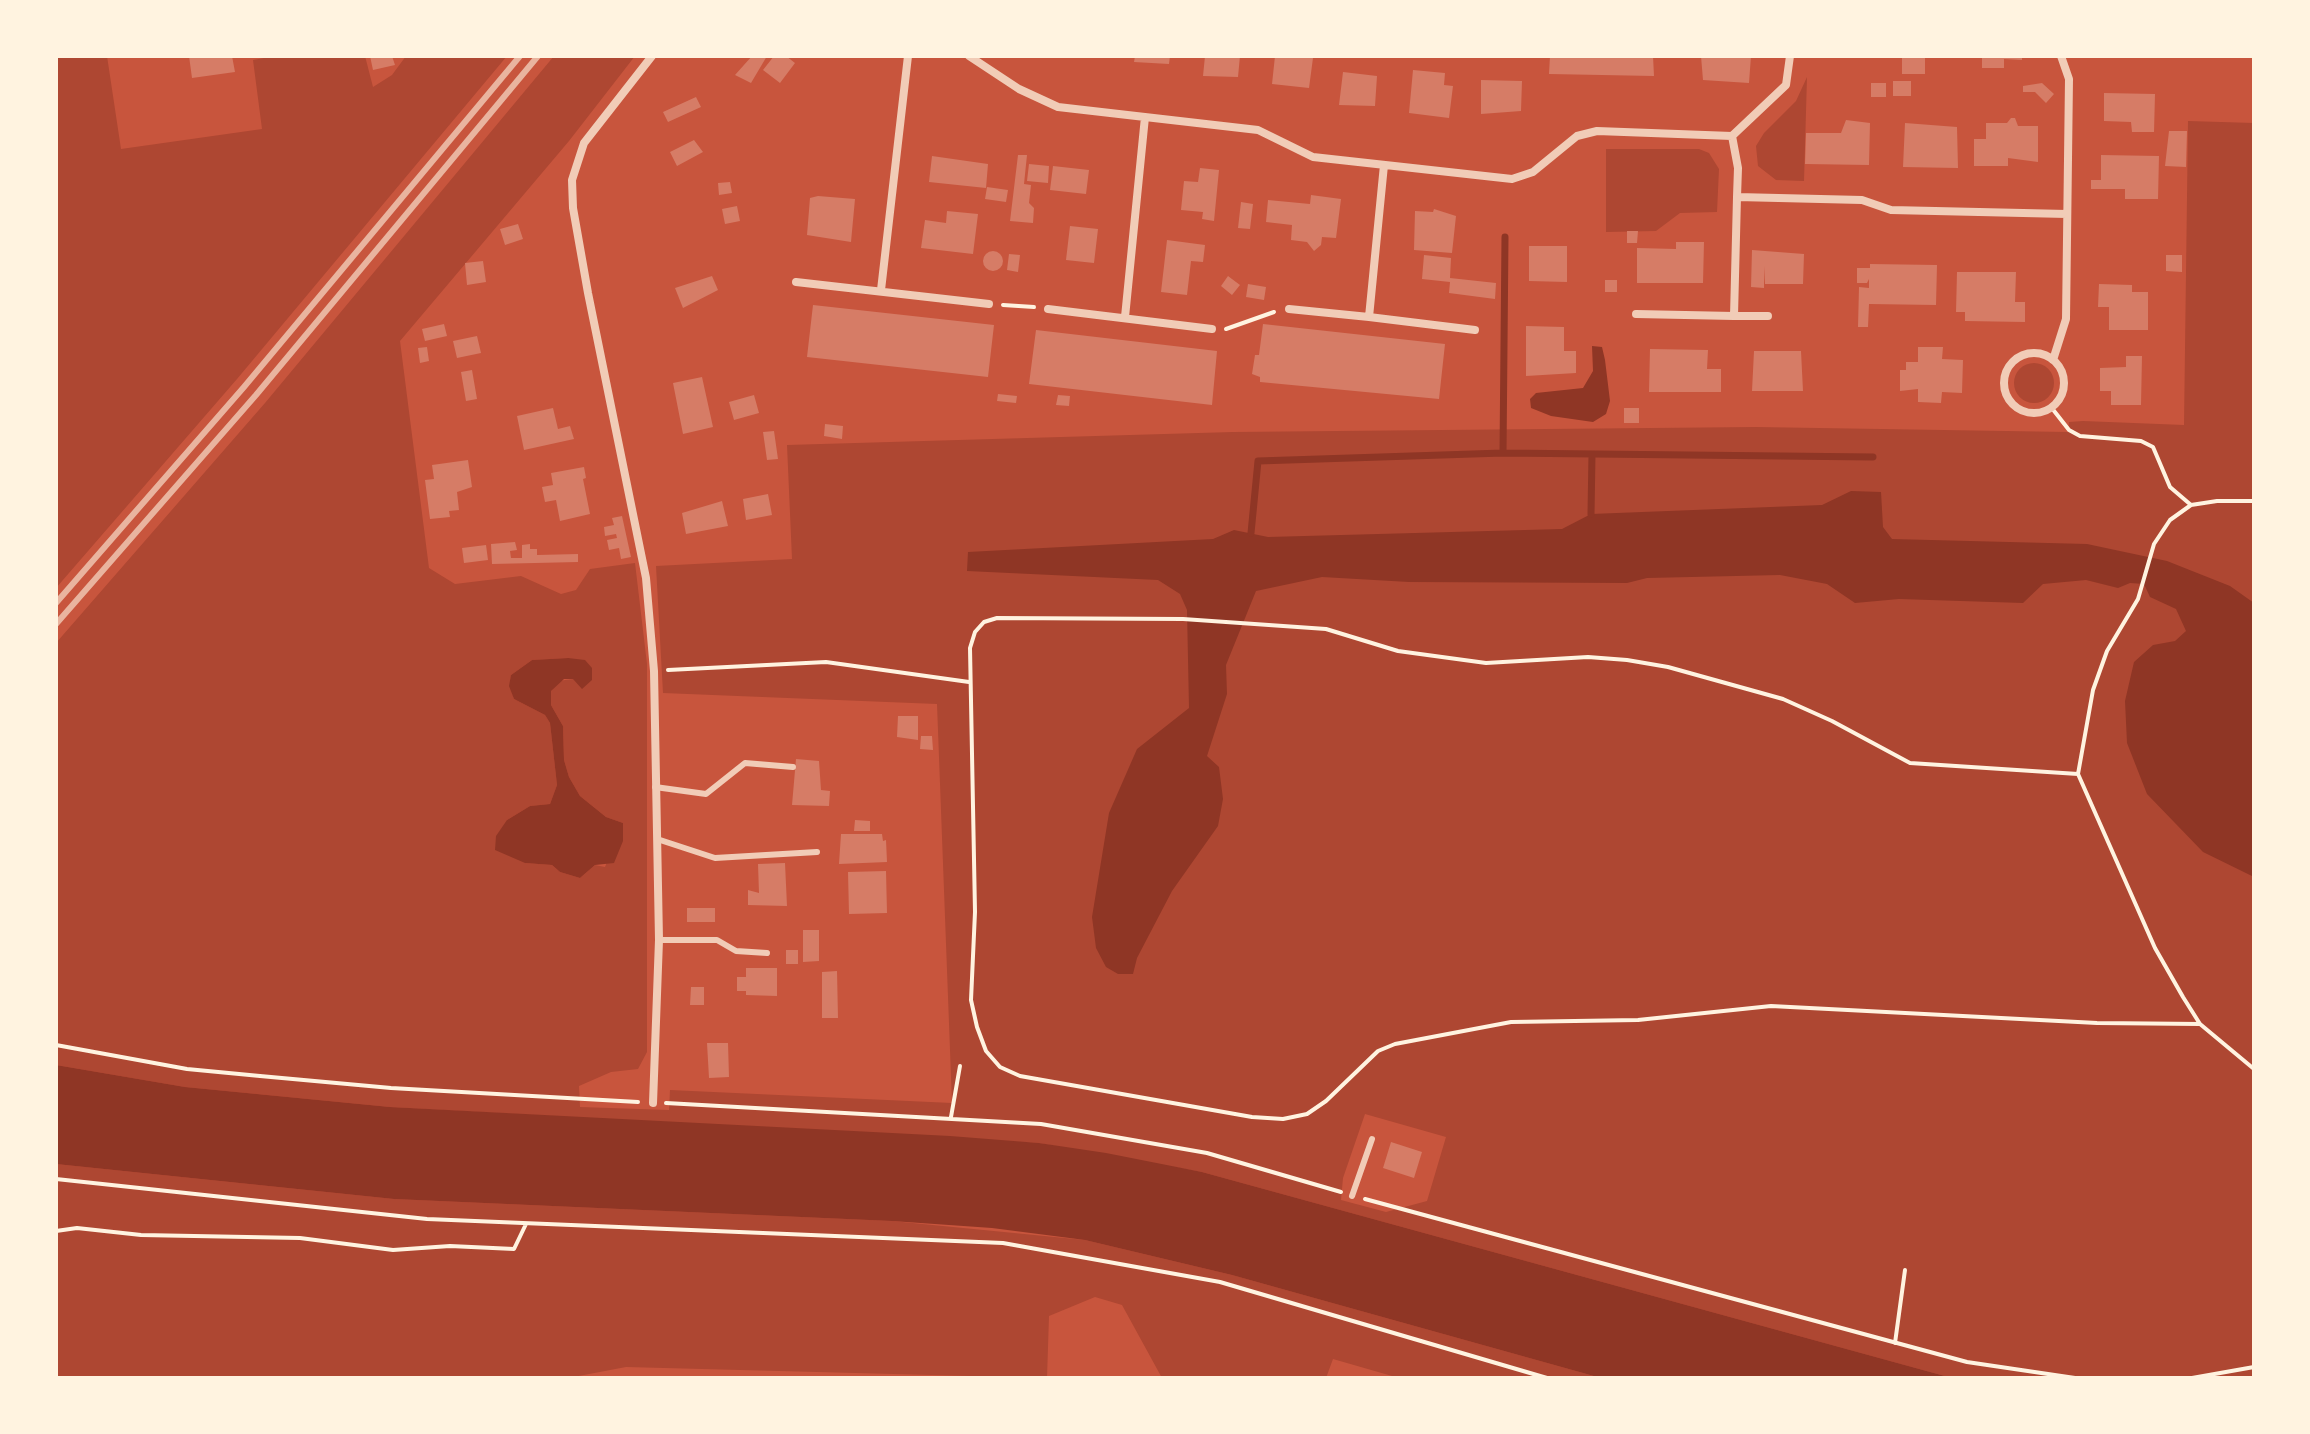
<!DOCTYPE html>
<style>
body{margin:0}
#map{position:relative;width:2310px;height:1434px;overflow:hidden;background:#c8553d;font-family:"PT Sans",sans-serif}
canvas{display:block}
.frame{position:absolute;inset:0;border:58px solid #fff3e0;pointer-events:none}
</style>
<div id="map">
<canvas width="2310" height="1434"></canvas>
<div class="frame"></div>
</div>
<script>
const ctx = document.querySelector('canvas').getContext('2d');
ctx.lineJoin = 'round';
function fillPath(path, color) { ctx.fillStyle = color; ctx.fill(path, 'evenodd'); }
const shape = rows => new Path2D(rows.map(r => 'M' + r).join(''));
function trace(path, color, width, dash) { ctx.strokeStyle = color; ctx.lineWidth = width; ctx.lineCap = dash ? 'butt' : 'round'; ctx.setLineDash(dash || []); ctx.stroke(path); }
const green = shape([
 [56,56,107,56,121,149,262,129,253,60,275,56,365,56,373,87,392,75,406,56,507,56,237,379,56,588],
 [554,56,635,56,569,141,400,341,429,568,455,584,521,576,561,594,576,590,590,569,635,563,647,664,647,1052,638,1069,611,1072,579,1086,580,1107,669,1110,670,1090,952,1103,937,704,663,693,656,566,792,559,787,445,1233,432,1756,427,2068,432,2069,422,2083,421,2184,425,2188,121,2254,123,2254,1378,1952,1378,1202,1172,1039,1143,390,1107,185,1087,56,1065,56,643,265,403],
 [568,658,573,679,558,681,551,691,551,705,563,726,564,760,569,777,580,796,606,817,623,823,605,867,595,865,580,878,560,872,552,865,525,863,507,820,530,806,550,804,557,785,550,723,545,715,514,699,510,686,511,675,532,660],
 [1365,1114,1446,1137,1427,1201,1386,1212,1341,1200,1343,1178],
 [1807,77,1804,181,1776,180,1758,166,1756,146,1764,133,1796,101],
 [1606,149,1699,149,1709,153,1719,169,1717,212,1680,213,1656,231,1606,232],
 '2014 383a20 20 0 1 1 40 0a20 20 0 1 1-40 0Z',
 [56,1164,394,1199,892,1221,1085,1240,1232,1275,1601,1378,1399,1378,1333,1359,1326,1378,1162,1378,1122,1305,1095,1297,1049,1316,1047,1378,626,1367,568,1378,56,1378]
]);
const water = shape([
 [1592,346,1602,347,1605,360,1610,401,1606,414,1593,422,1551,416,1531,408,1530,399,1536,393,1583,388,1593,371],
 [1851,491,1881,492,1883,527,1892,539,2087,544,2167,561,2230,586,2254,603,2254,877,2203,852,2147,794,2127,743,2125,701,2134,662,2153,645,2175,641,2186,631,2176,609,2150,597,2144,584,2130,583,2118,588,2086,580,2043,584,2023,603,1899,599,1855,603,1827,584,1780,575,1647,578,1627,583,1409,582,1322,577,1256,591,1226,665,1227,694,1207,756,1219,767,1223,799,1218,826,1172,891,1137,958,1133,974,1118,974,1106,967,1096,948,1092,917,1109,813,1137,749,1189,708,1187,610,1180,594,1158,580,967,571,968,552,1213,539,1234,530,1268,537,1562,529,1591,514,1822,505],
 [568,658,585,660,592,668,592,680,582,689,573,679,564,679,551,691,551,705,563,726,564,760,569,777,580,796,606,817,623,823,623,841,614,863,595,865,580,878,560,872,552,865,525,863,495,850,496,836,507,820,530,806,550,804,557,785,550,723,545,715,514,699,509,686,511,675,532,660],
 [56,1065,185,1087,390,1107,950,1136,1039,1143,1106,1153,1202,1172,1952,1378,1601,1378,1232,1275,1085,1240,992,1228,892,1221,394,1199,56,1164]
]);
const stream = shape([
 [1503,453,1505,237],
 [1591,514,1592,454],
 [1251,533,1258,461,1503,453,1873,457]
]);
const building = shape([
 [189,56,232,56,235,72,192,78],
 [370,56,392,56,395,65,373,70],
 [752,56,767,56,751,83,735,75],
 [774,56,786,56,795,63,780,83,763,70],
 [1135,56,1170,56,1169,64,1134,62],
 [1205,56,1240,56,1238,77,1203,76],
 [1275,56,1313,58,1309,88,1272,84],
 [1550,56,1653,56,1654,76,1549,74],
 [1701,56,1751,56,1749,83,1703,80],
 [1902,56,1925,56,1925,74,1902,74],
 [1982,56,2022,56,2022,60,2004,59,2004,68,1982,68],
 [1413,70,1445,73,1444,85,1453,86,1449,118,1409,113],
 [1343,72,1377,76,1375,106,1339,105],
 [1481,80,1522,81,1521,111,1481,114],
 [1893,81,1911,81,1911,96,1893,96],
 [1871,83,1886,83,1886,97,1871,97],
 [2042,83,2054,94,2046,103,2035,92,2023,92,2023,86],
 [2104,93,2155,94,2154,132,2132,132,2131,122,2104,121],
 [696,97,701,107,668,122,663,112],
 [2011,118,2015,118,2018,126,2038,126,2038,162,2008,158,2008,166,1974,166,1974,139,1986,139,1986,123,2007,123],
 [1846,120,1870,123,1869,165,1805,164,1806,133,1841,133],
 [1905,123,1957,127,1958,168,1903,167],
 [2169,131,2187,131,2186,167,2165,166],
 [694,140,703,152,677,166,670,152],
 [1018,155,1027,155,1024,184,1031,185,1029,203,1034,208,1033,223,1010,221],
 [2101,155,2159,156,2158,199,2125,199,2125,189,2091,189,2091,180,2101,180],
 [932,156,988,164,986,188,929,182],
 [1029,164,1049,166,1048,183,1027,181],
 [1053,166,1089,170,1086,194,1050,190],
 [1200,168,1219,170,1214,221,1202,219,1203,212,1181,210,1184,181,1198,182],
 [730,182,732,193,719,195,718,183],
 [987,187,1008,190,1006,202,985,199],
 [1311,195,1341,199,1336,238,1322,237,1321,245,1314,251,1307,242,1291,240,1292,225,1266,222,1268,200,1310,204],
 [818,196,855,199,851,242,807,235,810,198],
 [1241,202,1253,204,1250,229,1238,228],
 [737,206,740,221,725,224,722,209],
 [1434,209,1456,216,1452,253,1414,250,1415,211,1433,212],
 [947,211,978,214,973,254,921,248,925,220,946,223],
 [518,224,523,239,505,245,500,229],
 [1070,226,1098,229,1094,263,1066,260],
 [1627,231,1638,231,1637,243,1627,243],
 [1167,240,1205,245,1203,262,1191,261,1187,295,1161,292],
 [1676,242,1704,242,1703,283,1637,283,1637,248,1676,249],
 [1529,246,1567,246,1567,282,1529,281],
 [1752,250,1804,254,1803,284,1765,284,1764,266,1764,288,1751,287],
 '983 261a10 10 0 1 1 20 0a10 10 0 1 1-20 0Z',
 [1009,254,1020,255,1018,272,1007,270],
 [1424,255,1451,258,1450,278,1496,283,1495,299,1449,293,1450,282,1422,279],
 [2166,255,2182,255,2182,272,2166,271],
 [483,261,486,282,467,285,465,263],
 [1870,264,1937,265,1936,305,1869,304,1868,327,1858,327,1859,287,1869,288,1869,279,1867,283,1857,283,1857,268,1870,268],
 [1957,272,2016,272,2015,302,2025,302,2025,322,1965,321,1965,312,1956,312],
 [712,276,718,290,683,308,675,288],
 [1228,276,1240,285,1232,295,1221,286],
 [1605,280,1617,280,1617,292,1605,292],
 [1248,284,1266,287,1264,300,1246,297],
 [2099,284,2132,285,2132,292,2148,292,2148,330,2109,330,2109,307,2098,307],
 [813,305,994,325,988,377,807,357],
 [444,324,447,336,425,341,422,329],
 [1263,324,1445,344,1439,399,1260,382,1260,377,1252,374,1255,355,1259,355],
 [1526,326,1564,327,1564,351,1576,351,1576,373,1526,376],
 [1036,330,1217,351,1212,405,1029,384],
 [477,336,481,353,457,358,453,341],
 [427,347,429,361,420,363,418,348],
 [1918,347,1943,347,1942,359,1963,360,1962,393,1942,392,1941,403,1918,402,1918,389,1900,391,1900,370,1906,370,1906,362,1918,362],
 [1650,349,1708,350,1707,369,1721,369,1721,392,1649,392],
 [1754,351,1801,351,1803,391,1752,391],
 [2126,356,2142,356,2141,405,2111,405,2111,391,2100,391,2100,368,2126,367],
 [472,370,477,399,466,401,461,372],
 [702,377,713,427,683,434,673,383],
 [998,394,1017,396,1016,403,997,401],
 [754,395,759,413,734,420,729,402],
 [1058,395,1070,396,1069,406,1056,405],
 [553,408,558,429,570,426,574,439,524,450,517,416],
 [1624,408,1639,408,1639,423,1624,423],
 [825,424,843,426,842,439,824,436],
 [774,431,778,459,767,460,763,432],
 [468,460,472,487,457,492,459,510,449,511,450,517,430,519,425,480,434,479,432,465],
 [584,467,586,478,583,479,590,514,560,521,556,500,545,502,542,487,553,485,551,473],
 [768,494,772,515,746,520,743,499],
 [722,501,728,526,686,534,682,513],
 [622,516,631,557,621,559,619,548,609,550,607,540,617,538,616,534,605,536,604,527,614,525,612,518],
 [515,542,517,550,510,551,511,558,522,558,522,545,530,544,530,549,537,549,537,555,578,554,578,562,492,564,491,544],
 [486,545,488,560,464,563,462,548],
 [898,716,918,716,918,740,897,737],
 [921,736,932,736,933,750,920,749],
 [796,759,819,761,821,790,830,791,829,806,792,805],
 [855,820,870,821,870,831,854,831],
 [841,834,882,834,883,841,886,840,887,862,839,864],
 [785,863,787,906,748,905,748,890,759,893,758,864],
 [886,871,887,913,849,914,848,872],
 [687,908,715,908,715,922,687,922],
 [803,930,819,930,819,961,803,962],
 [786,950,798,950,798,964,786,964],
 [746,968,777,968,777,996,746,995,746,991,737,991,737,977,746,977],
 [837,971,838,1018,822,1018,822,972],
 [691,987,704,987,704,1005,690,1005],
 [707,1043,728,1043,729,1077,709,1078],
 [1391,1142,1422,1152,1414,1178,1383,1168]
]);
const path = shape([
 [1003,305,1034,307],
 [1226,329,1274,312],
 [2051,407,2069,430,2080,436,2141,441,2153,447,2170,487,2191,505],
 [2254,501,2217,501,2191,505,2170,520,2154,544,2138,599,2107,651,2093,690,2078,774,2155,948,2183,997,2200,1024,2254,1069],
 [668,670,826,662,969,682],
 [2078,774,1910,763,1832,721,1783,699,1668,667,1627,660,1588,657,1486,663,1398,651,1326,629,1183,619,997,618,984,622,975,632,970,648,975,912,971,1000,977,1027,986,1051,1000,1067,1020,1076,1252,1117,1283,1119,1307,1114,1326,1101,1378,1051,1395,1044,1511,1022,1638,1020,1771,1006,2097,1023,2200,1024],
 [56,1045,187,1069,260,1076,391,1088,638,1102],
 [666,1103,1041,1124,1207,1153,1341,1192],
 [951,1117,960,1066],
 [56,1179,427,1219,1003,1243,1220,1282,1547,1378],
 [1365,1199,1967,1362,2075,1378],
 [56,1231,77,1228,141,1235,300,1238,393,1250,450,1246,514,1249,526,1224],
 [1895,1343,1905,1270],
 [2192,1378,2254,1367]
]);
const service = shape([
 [655,787,706,794,745,763,793,767],
 [657,839,715,858,817,852],
 [659,940,717,940,736,951,767,953],
 [1352,1196,1372,1139]
]);
const minor = shape([
 [652,56,584,143,572,180,573,208,588,293,646,578,654,671,659,940,653,1103],
 [969,56,1019,89,1058,107,1258,130,1313,157,1512,179,1533,172,1577,136,1597,131,1732,136,1786,85,1790,56],
 [1732,136,1738,168,1737,197,1862,200,1891,210,2067,214],
 [1384,165,1369,317,1475,330],
 [796,282,989,304],
 [881,290,908,56],
 [1048,309,1212,329],
 [1289,309,1369,317],
 [1636,314,1734,316,1737,197],
 [1734,316,1768,316],
 [1125,317,1145,117],
 '2004 383a30 30 0 1 1 60 0a30 30 0 1 1-60 0Z',
 [2053,360,2066,319,2069,79,2061,56]
]);
const rail = shape([
 [56,603,244,387,520,56],
 [56,624,256,395,538,56]
]);
fillPath(green, '#ae4732');
fillPath(water, '#8f3625');
trace(stream, '#8f3625', 7);
fillPath(building, '#d67c66');
trace(path, '#fff3e0', 4);
trace(service, '#f1ccb7', 6);
trace(minor, '#f1ccb7', 8);
trace(rail, '#e9b49f', 6);
</script>
